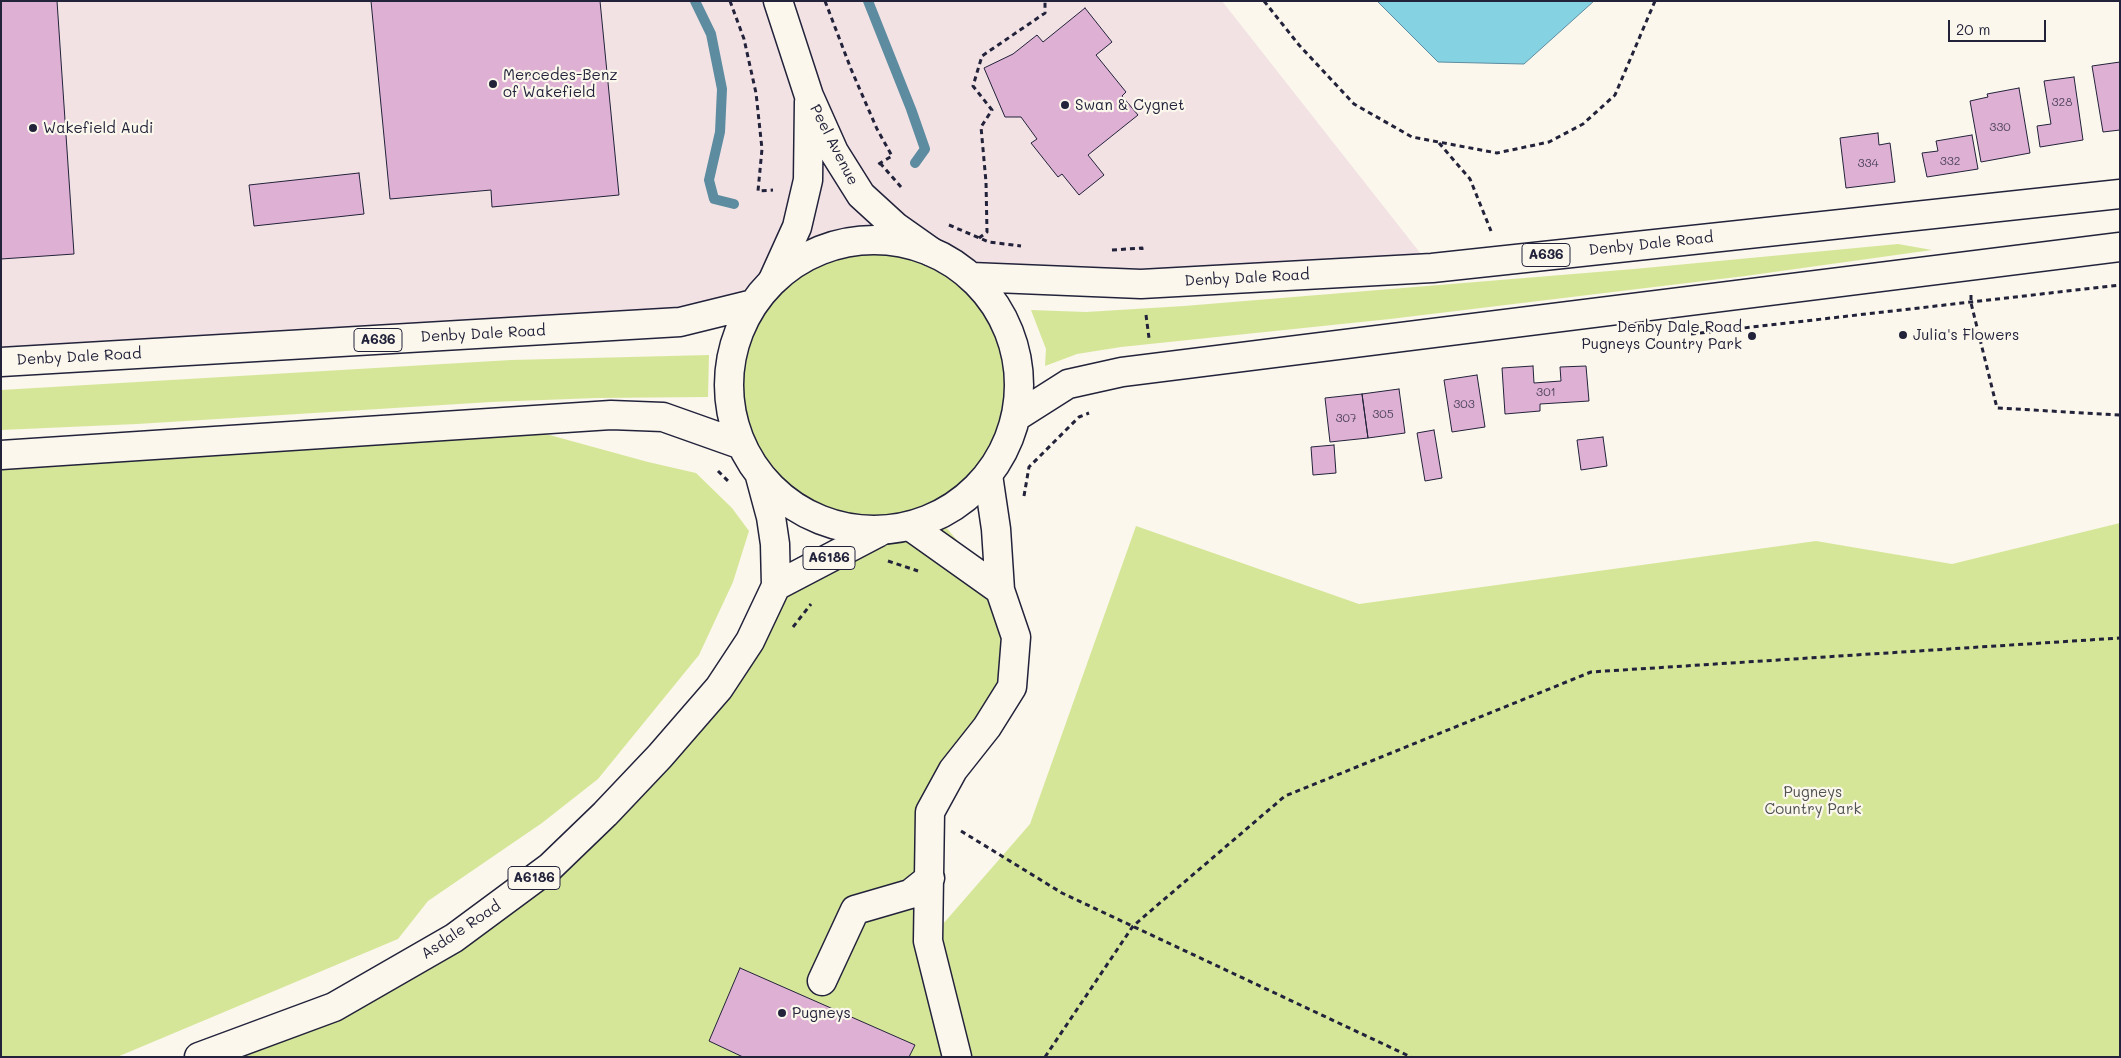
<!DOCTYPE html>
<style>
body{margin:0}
#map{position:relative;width:2121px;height:1058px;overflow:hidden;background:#fbf7ec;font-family:Mali,sans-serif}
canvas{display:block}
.frame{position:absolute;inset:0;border:2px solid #22223b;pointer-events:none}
.scale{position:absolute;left:1948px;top:20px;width:98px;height:22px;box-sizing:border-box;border:2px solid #22223b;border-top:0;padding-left:6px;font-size:15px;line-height:18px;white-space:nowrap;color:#22223b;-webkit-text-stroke:4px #fbf7ec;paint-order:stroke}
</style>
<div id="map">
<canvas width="2121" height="1058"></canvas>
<div class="frame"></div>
<div class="scale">20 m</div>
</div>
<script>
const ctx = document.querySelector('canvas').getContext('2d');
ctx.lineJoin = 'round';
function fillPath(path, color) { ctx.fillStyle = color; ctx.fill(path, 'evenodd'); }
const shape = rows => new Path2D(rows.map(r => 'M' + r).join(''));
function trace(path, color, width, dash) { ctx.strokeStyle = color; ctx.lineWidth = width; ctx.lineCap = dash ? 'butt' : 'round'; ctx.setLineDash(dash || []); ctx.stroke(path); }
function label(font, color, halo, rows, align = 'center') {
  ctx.font = font + ' Mali,sans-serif'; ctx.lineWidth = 4.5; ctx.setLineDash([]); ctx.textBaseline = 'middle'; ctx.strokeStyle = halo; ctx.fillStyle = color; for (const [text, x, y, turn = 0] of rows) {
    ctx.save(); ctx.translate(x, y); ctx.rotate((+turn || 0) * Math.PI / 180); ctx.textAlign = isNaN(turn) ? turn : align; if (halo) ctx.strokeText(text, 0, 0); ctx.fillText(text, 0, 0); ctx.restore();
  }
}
const built = shape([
 [1,1,1222,1,1432,268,971,277,951,262,753,304,1,362]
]);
const green = shape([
 [858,241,895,241,930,251,951,262,971,277,997,307,1014,344,1019,381,1016,417,1006,448,988,475,965,499,937,517,1000,590,1012,687,930,812,929,940,1030,824,1136,526,1359,604,1816,541,1952,564,2120,523,2120,1057,199,1057,454,938,660,756,776,586,881,530,854,529,827,523,802,511,780,496,758,473,742,445,731,410,729,374,737,337,753,304,773,280,802,259,829,247],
 [1898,244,1932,250,1745,276,1390,319,1121,347,1077,354,1045,366,1046,349,1031,310,1086,312,1184,306,1634,269],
 [709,355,708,397,596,398,491,402,137,424,1,430,1,390,511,360],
 [502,422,648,462,696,473,732,508,749,531,733,582,699,655,598,779,542,823,428,901,398,939,117,1057,1,1057,1,443]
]);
const water = shape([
 [1377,1,1594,1,1524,64,1438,62,1377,1]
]);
const stream = shape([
 [695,1,711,34,722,89,720,132,709,180,714,199,734,204],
 [868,1,911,109,925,149,915,163]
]);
const building = shape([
 [1,1,57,1,74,254,1,259,1,1],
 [371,1,600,1,619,195,492,207,491,190,390,199,371,1],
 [1085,8,1112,42,1096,55,1126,92,1122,96,1138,115,1088,155,1104,175,1079,195,1062,174,1058,177,1031,143,1037,139,1021,117,1005,117,984,68,1013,54,1037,35,1043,42,1085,8],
 [2120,62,2120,130,2103,132,2092,66,2120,62],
 [2074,77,2083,140,2040,147,2037,126,2051,124,2044,81,2074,77],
 [2019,88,2030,153,1981,162,1970,101,1988,97,1987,94,2019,88],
 [1878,133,1879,145,1890,143,1895,182,1846,188,1840,138,1878,133],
 [1972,135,1978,169,1927,177,1922,153,1938,151,1936,141,1972,135],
 [359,173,364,214,254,226,249,185,359,173],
 [1533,366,1534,383,1561,381,1560,367,1586,366,1589,401,1540,404,1540,411,1505,414,1502,368,1533,366],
 [1477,375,1485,427,1452,432,1444,380,1477,375],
 [1399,389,1405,433,1368,438,1362,394,1399,389],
 [1362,394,1368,438,1330,442,1325,398,1362,394],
 [1434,430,1442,478,1425,481,1417,433,1434,430],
 [1603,437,1607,466,1581,470,1577,440,1603,437],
 [1334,445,1336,473,1313,475,1311,447,1334,445],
 [740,968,915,1045,909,1057,743,1057,709,1041,740,968]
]);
const path = shape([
 [730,1,744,39,756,93,762,149,758,191,773,190],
 [825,1,851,69,877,129,892,156,877,165],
 [1264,1,1299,45,1354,104,1412,137,1497,153,1549,142,1583,124,1615,95,1655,1],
 [1439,143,1470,179,1491,231],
 [880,163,901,187],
 [949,225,989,242,1021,246],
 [979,238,987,232,986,182,981,127,992,110,973,86,982,56,1045,13,1045,1],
 [1112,250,1142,248,1142,254],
 [1971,295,1971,303,1997,408,2120,415],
 [1146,315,1149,338],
 [1691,334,2120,285],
 [718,471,729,482],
 [1024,496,1029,467,1079,417,1089,413],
 [888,561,918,571],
 [793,627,811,604],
 [961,831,1062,893,1411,1057],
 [1045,1057,1133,926,1285,796,1591,672,2120,638]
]);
const minor = shape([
 [778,1,809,96,834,152,861,195,896,227,930,251],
 [773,280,797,227,808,180,809,102],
 [910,526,1000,590],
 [822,981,855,910,910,894,930,878],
 [957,1057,928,941,930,812,953,770,987,727,1012,687,1016,637,1000,590,996,529,988,475]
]);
const major = shape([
 '729 385a145 145 0 1 1 290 0a145 145 0 1 1-290 0Z',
 [971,277,1141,284,1432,268,2120,194],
 [1,362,680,322,753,304],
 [1016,417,1068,384,1122,372,2120,247],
 [1,455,611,415,663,417,742,445],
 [776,586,881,531],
 [199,1057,334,1007,454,938,550,867,605,814,660,756,719,688,750,641,776,586,775,544,771,517,760,476]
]);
const markers = [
 [493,84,5,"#22223b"],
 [1065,105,5,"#22223b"],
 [33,128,5,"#22223b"],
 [1903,335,5,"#22223b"],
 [1752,336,5,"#22223b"],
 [782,1013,5,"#22223b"]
];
const numberNames = [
 ["328",2062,102],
 ["330",2000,127],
 ["332",1950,161],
 ["334",1868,163],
 ["301",1546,392],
 ["303",1464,404],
 ["305",1383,414],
 ["307",1346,418]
];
const shields = [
 [1546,255,48],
 [378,340,48],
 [829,558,52],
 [534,878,52]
];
const shieldNames = [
 ["A636",1546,255],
 ["A636",378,340],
 ["A6186",829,558],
 ["A6186",534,878]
];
const poiNames = [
 ["Mercedes-Benz",503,75],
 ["of Wakefield",503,92],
 ["Swan & Cygnet",1075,105],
 ["Wakefield Audi",43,128],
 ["Denby Dale Road",1742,327,"right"],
 ["Pugneys Country Park",1742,344,"right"],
 ["Julia's Flowers",1913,335],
 ["Pugneys",792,1013]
];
const streetNames = [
 ["Peel Avenue",834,145,63],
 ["Denby Dale Road",1651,244,-6],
 ["Denby Dale Road",1247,278,-3],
 ["Denby Dale Road",483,334,-3],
 ["Denby Dale Road",79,357,-3],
 ["Asdale Road",461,930,-34]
];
const parkNames = [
 ["Pugneys",1813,792],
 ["Country Park",1813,809]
];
fillPath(built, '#f2e2e4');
fillPath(green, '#d6e699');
fillPath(water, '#85d2e3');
trace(water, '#5d8ca0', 1);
trace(stream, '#5d8ca0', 10);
fillPath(building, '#deb0d3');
trace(building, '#22223b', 1);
trace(minor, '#22223b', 31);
trace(major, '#22223b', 31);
trace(path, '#22223b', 3, [5, 4]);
trace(minor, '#fbf7ec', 28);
trace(major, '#fbf7ec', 28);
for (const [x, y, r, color] of markers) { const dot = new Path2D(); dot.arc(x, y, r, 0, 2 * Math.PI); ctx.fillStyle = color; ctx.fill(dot); trace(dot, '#fbf7ec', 2); }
label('12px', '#514661', null, numberNames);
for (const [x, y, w] of shields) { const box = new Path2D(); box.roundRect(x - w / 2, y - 11.5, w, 23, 4); ctx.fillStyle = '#fbf7ec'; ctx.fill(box); trace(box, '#22223b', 1); }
label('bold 14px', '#22223b', null, shieldNames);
label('15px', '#22223b', '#fbf7ec', poiNames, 'left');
label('15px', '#22223b', '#fbf7ec', streetNames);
label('15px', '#4f5352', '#fbf7ec', parkNames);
</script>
